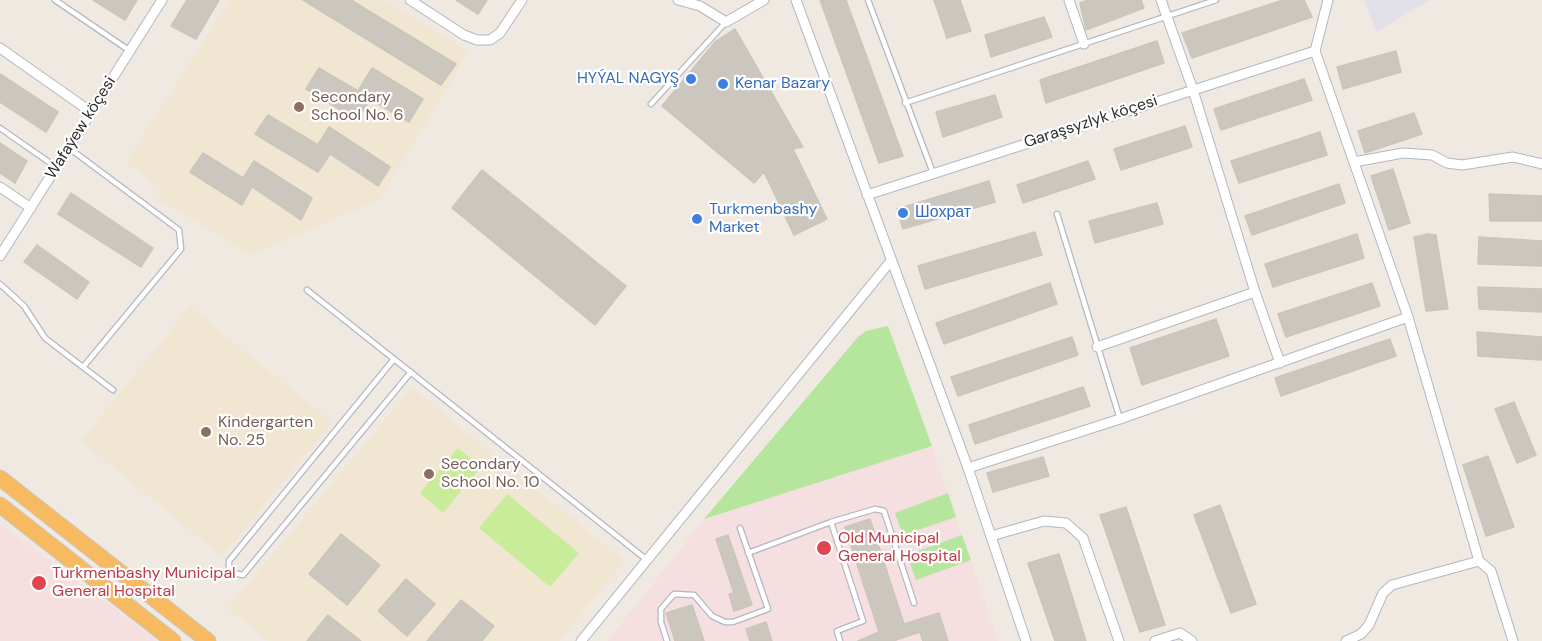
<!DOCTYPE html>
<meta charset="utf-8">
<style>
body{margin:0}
canvas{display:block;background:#efe9e1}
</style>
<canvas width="1542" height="641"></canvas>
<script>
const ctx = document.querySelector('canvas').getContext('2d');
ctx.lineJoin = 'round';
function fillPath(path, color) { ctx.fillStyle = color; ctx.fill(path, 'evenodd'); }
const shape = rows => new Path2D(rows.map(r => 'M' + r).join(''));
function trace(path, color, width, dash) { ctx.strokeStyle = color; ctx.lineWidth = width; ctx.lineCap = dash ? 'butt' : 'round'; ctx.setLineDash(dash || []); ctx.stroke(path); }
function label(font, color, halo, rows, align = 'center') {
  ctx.font = font + ' "DM Sans",sans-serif'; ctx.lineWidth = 4.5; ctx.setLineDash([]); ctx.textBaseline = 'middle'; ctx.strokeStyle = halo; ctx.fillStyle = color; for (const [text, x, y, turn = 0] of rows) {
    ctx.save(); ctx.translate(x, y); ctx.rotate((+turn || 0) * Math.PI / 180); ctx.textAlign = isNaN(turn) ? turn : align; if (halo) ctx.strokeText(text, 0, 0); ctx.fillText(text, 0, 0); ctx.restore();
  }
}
const industrial = shape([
 [1364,0,1430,0,1376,32]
]);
const education = shape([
 [230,0,385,0,469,52,380,199,251,255,158,198,162,189,126,162],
 [190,307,332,422,222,556,81,441],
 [412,388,624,561,559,641,269,641,228,608]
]);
const medical = shape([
 [932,446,998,641,608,641,704,519],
 [0,524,158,641,0,641]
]);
const green = shape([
 [888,326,932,446,704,519,858,337,866,331],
 [948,493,956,517,903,535,895,513],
 [962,535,971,560,916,580,907,555]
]);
const pitch = shape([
 [458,448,481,467,443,513,420,493],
 [507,494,579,553,550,587,479,528]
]);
const building = shape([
 [93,0,137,0,125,20,93,0],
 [187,0,219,0,196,39,171,26,187,0],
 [303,0,351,0,456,64,441,85,303,0],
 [456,0,487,0,478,14,456,0],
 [820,0,846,0,903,156,879,163,820,0],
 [934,0,960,0,971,31,947,38,934,0],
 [1088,0,1141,0,1144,8,1086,30,1080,3,1088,0],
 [1283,0,1304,0,1312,17,1192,58,1182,33,1283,0],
 [1044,17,1052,37,991,57,985,35,1044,17],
 [735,29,803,147,793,149,827,219,794,235,764,172,754,183,662,106,715,42,735,29],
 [1157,41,1164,63,1046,103,1040,80,1157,41],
 [1396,51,1401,72,1343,89,1337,67,1396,51],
 [319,68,358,91,372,68,423,99,409,122,370,99,357,120,306,89,319,68],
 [0,74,58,112,46,132,0,102,0,74],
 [1304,79,1312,100,1221,130,1214,109,1304,79],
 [995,95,1002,117,943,137,936,112,995,95],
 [1414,113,1422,134,1365,153,1358,131,1414,113],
 [268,115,318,145,329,127,390,167,378,186,330,154,318,172,255,134,268,115],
 [1185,126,1192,147,1121,170,1114,149,1185,126],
 [1320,132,1327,155,1239,183,1231,161,1320,132],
 [0,143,27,161,15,183,0,173,0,143],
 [203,153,243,178,254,161,312,198,301,220,252,187,242,205,190,172,203,153],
 [1088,161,1095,179,1023,203,1017,185,1088,161],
 [1393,169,1410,223,1389,230,1371,176,1393,169],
 [482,170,626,286,595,325,452,208,482,170],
 [989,181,995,202,903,229,897,209,989,181],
 [1339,184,1345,203,1252,235,1245,216,1339,184],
 [71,193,153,248,141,267,58,214,71,193],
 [1489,194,1542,196,1542,221,1490,221,1489,194],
 [1157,203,1163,224,1095,243,1089,221,1157,203],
 [1035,232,1042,255,925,289,918,266,1035,232],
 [1357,234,1364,258,1273,287,1265,264,1357,234],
 [1428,234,1436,235,1448,309,1426,311,1414,237,1428,234],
 [1479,237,1542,241,1542,266,1478,264,1479,237],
 [37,245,89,282,77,299,24,262,37,245],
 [1050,283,1057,304,944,344,936,323,1050,283],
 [1372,283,1380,306,1286,337,1278,314,1372,283],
 [1478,287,1542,289,1542,312,1479,309,1478,287],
 [1216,319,1229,356,1142,385,1130,348,1216,319],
 [1477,332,1542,337,1542,360,1478,356,1477,332],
 [1072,337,1078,355,958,396,951,377,1072,337],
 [1390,339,1396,356,1281,396,1275,378,1390,339],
 [1083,387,1090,406,975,444,969,425,1083,387],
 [1514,402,1536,455,1517,463,1495,409,1514,402],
 [1488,456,1514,527,1486,536,1463,465,1488,456],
 [1043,457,1049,476,993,492,987,473,1043,457],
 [1220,505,1256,604,1231,613,1194,515,1220,505],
 [1126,507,1165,625,1140,632,1100,515,1126,507],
 [870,519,904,624,939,613,948,641,923,641,920,632,893,641,858,641,879,632,845,527,870,519],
 [341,534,380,565,347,605,309,574,341,534],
 [728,535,752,605,734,611,729,594,734,593,716,539,728,535],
 [1059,554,1086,641,1055,641,1028,563,1059,554],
 [406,579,435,604,407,636,378,611,406,579],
 [461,600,494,626,482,641,427,641,461,600],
 [692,605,704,641,675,641,666,613,692,605],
 [328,615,361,641,307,641,328,615],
 [766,622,772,641,750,641,746,629,766,622]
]);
const service = shape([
 [55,0,130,51],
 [868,0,933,173],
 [905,103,1216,0],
 [651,104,726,22],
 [0,128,56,167],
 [69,148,179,230,181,249,84,366],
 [1057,214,1120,419],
 [0,284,24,306,45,338,113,390],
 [307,290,647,560],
 [394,359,229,561,229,572,243,575,411,372],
 [831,522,875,509,884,511,914,603],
 [748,553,831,522,863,621,837,631,840,641],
 [667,641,661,622,661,609,674,594,694,595,712,616,725,622,733,622,768,609,740,528]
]);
const minor = shape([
 [410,0,464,35,477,40,490,40,500,33,522,0],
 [678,0,700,6,726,22,764,0],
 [796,0,968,468,1026,641],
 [1069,0,1084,44],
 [1161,0,1193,90,1255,292,1280,363],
 [1328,0,1315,51,1408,317,1479,561,1491,571,1513,641],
 [0,48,91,112],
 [1354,162,1403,153,1432,155,1447,163,1462,165,1513,157,1542,164],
 [0,187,31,208],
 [867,195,1315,51],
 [0,256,162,0],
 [1097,347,1255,292],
 [968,468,1120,419,1408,317],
 [991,536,1044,521,1066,523,1083,538,1119,641],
 [581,641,890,262],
 [1155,641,1180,633,1192,641],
 [1346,641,1361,634,1369,625,1383,593,1392,585,1479,561]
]);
const trunk = shape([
 [0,478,208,641],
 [0,505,173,641]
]);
const markers = [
 [691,79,6,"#3f7fe0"],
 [723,84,6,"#3f7fe0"],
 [299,107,6,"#8d6e63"],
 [903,213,6,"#3f7fe0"],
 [697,219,6,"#3f7fe0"],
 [206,432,6,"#8d6e63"],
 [429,474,6,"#8d6e63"],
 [824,548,8,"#e0444e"],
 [39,583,8,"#e0444e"]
];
const shopNames = [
 ["HYÝAL NAGYŞ",679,79,"right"],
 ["Kenar Bazary",735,84],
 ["Turkmenbashy",709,210],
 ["Market",709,228],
 ["Шохрат",915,213]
];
const educationNames = [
 ["Secondary",311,98],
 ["School No. 6",311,116],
 ["Kindergarten",218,423],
 ["No. 25",218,441],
 ["Secondary",441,465],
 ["School No. 10",441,483]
];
const streetNames = [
 ["Garaşsyzlyk köçesi",1091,122,-18],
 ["Wafaýew köçesi",81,128,-58]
];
const healthNames = [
 ["Old Municipal",838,539],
 ["General Hospital",838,557],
 ["Turkmenbashy Municipal",52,574],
 ["General Hospital",52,592]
];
fillPath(industrial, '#e3e1e8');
fillPath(education, '#f0e6d1');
fillPath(medical, '#f5dfe0');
fillPath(green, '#b6e59e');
fillPath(pitch, '#c9ec9a');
fillPath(building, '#cbc7bf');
trace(building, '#cbc5ba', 1.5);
trace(service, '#b4b7c1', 7);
trace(minor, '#b4b7c1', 11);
trace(trunk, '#c9c9c9', 17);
trace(service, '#fff', 4.5);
trace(minor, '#fff', 9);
trace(trunk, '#f8ba60', 15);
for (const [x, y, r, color] of markers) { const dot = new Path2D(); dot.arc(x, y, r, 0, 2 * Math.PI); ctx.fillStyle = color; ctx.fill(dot); trace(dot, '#fff', 2); }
label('16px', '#366cbe', '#fff', shopNames, 'left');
label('16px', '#785e54', '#fff', educationNames, 'left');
label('16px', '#2e2e2e', '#fff', streetNames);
label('16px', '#be3a42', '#fff', healthNames, 'left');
</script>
